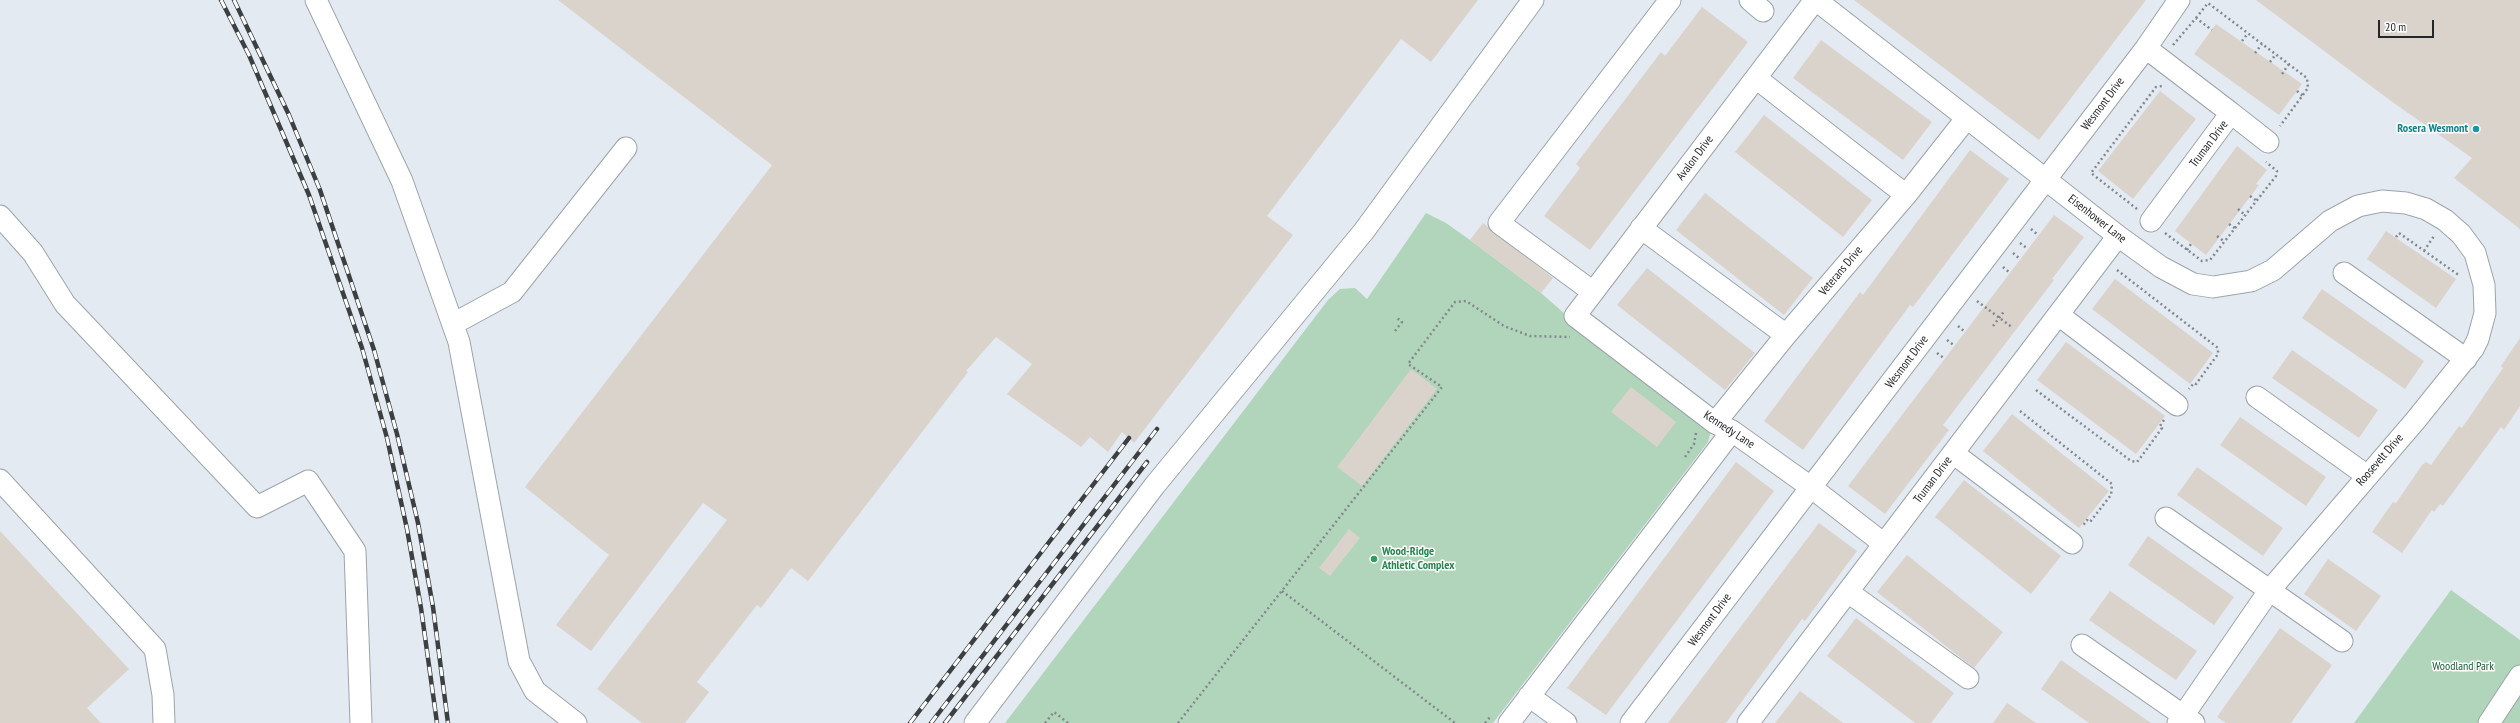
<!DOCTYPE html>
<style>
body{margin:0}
#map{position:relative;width:2520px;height:723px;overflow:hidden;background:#e3eaf1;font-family:"PT Sans Narrow",sans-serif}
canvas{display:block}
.scale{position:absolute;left:2378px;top:20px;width:56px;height:18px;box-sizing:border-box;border:2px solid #24272a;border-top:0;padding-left:5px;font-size:12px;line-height:14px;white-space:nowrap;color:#24272a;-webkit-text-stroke:3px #fff;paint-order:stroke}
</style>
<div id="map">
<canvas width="2520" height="723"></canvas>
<div class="scale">20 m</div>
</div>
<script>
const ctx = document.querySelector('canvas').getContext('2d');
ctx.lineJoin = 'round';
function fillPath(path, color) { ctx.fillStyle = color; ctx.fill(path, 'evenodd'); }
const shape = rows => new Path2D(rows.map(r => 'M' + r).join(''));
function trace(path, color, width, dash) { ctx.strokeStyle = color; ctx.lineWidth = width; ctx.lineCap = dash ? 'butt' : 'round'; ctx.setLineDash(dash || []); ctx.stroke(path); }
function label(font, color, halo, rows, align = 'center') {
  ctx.font = font + ' "PT Sans Narrow",sans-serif'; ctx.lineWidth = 3; ctx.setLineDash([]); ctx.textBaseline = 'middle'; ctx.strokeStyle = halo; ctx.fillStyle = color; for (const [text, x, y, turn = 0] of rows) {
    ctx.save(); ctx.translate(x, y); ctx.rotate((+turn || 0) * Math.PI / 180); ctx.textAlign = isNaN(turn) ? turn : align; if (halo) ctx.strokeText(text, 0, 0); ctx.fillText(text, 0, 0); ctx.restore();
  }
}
const green = shape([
 [1426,213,1446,223,1470,240,1541,293,1590,336,1708,428,1710,434,1708,442,1493,723,1005,723,1328,300,1340,289,1355,288,1367,299],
 [2451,590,2520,640,2520,723,2354,723]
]);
const building = shape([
 [558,0,1478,0,1431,62,1401,39,1267,216,1293,235,1134,443,1122,432,1108,452,1090,437,1081,447,1007,394,1032,364,996,337,966,371,968,372,808,581,791,568,761,608,757,605,697,682,709,692,685,723,642,723,597,689,727,520,703,503,591,651,556,625,609,555,525,487,772,165],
 [1854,0,2146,0,2039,140],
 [2256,0,2520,0,2520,229,2454,178,2472,158,2391,101],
 [1702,7,1748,42,1590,250,1544,216,1580,168,1576,164,1661,52,1665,56],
 [2216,24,2302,84,2279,115,2194,54],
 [1821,40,1932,122,1903,160,1793,78],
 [2160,91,2196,119,2133,199,2098,171],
 [1764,115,1872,200,1843,237,1735,152],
 [2237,146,2267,170,2256,184,2259,185,2206,255,2175,231],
 [1970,150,2009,179,1913,307,1910,305,1803,450,1764,421,1860,292,1863,295],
 [1705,193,1813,278,1784,315,1676,230],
 [2054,215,2084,237,2052,279,2054,280,1943,425,1949,430,1885,514,1848,486],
 [1483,223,1553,278,1541,293,1470,240],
 [2386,231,2456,279,2436,308,2367,259],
 [1647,268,1755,353,1725,390,1617,305],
 [2115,279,2213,353,2190,384,2092,309],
 [2322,289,2424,361,2405,389,2302,318],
 [2520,338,2520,406,2504,430,2501,427,2443,506,2440,504,2434,512,2432,510,2402,553,2372,532,2393,502,2396,503,2422,465,2426,462,2431,465,2459,426,2462,428,2503,368,2501,366],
 [2066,342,2165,416,2136,454,2037,380],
 [2292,350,2378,410,2359,438,2272,378],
 [1411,369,1437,389,1362,486,1337,467],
 [1631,387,1676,422,1657,447,1611,412],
 [2012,414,2109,491,2079,528,1983,451],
 [2240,417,2326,477,2306,506,2220,445],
 [1736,462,1774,491,1606,715,1567,688],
 [2197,467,2283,528,2263,556,2177,495],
 [1964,480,2061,556,2031,594,1935,517],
 [1819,523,1857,551,1805,621,1802,619,1726,723,1668,723],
 [1349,529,1360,538,1330,576,1319,568],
 [0,531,129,669,87,708,101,723,0,723],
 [2148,536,2234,597,2214,625,2128,565],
 [1907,555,2003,632,1974,668,1877,592],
 [2328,559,2381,596,2356,631,2304,594],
 [2110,591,2197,651,2176,680,2089,620],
 [1856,618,1954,693,1931,723,1915,723,1827,656],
 [2280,628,2332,665,2291,723,2226,723,2217,717],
 [2061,660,2151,723,2089,723,2041,689],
 [1800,691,1843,723,1775,723],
 [2007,703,2036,723,1993,723]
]);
const path = shape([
 [2196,18,2208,3,2307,78,2308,88,2280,126],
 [2242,41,2248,33],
 [2173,45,2196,18,2212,30],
 [2255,53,2262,44],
 [2270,62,2276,54],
 [2282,74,2289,64],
 [2297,91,2303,96],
 [2250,196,2257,201],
 [2137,209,2091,173,2156,87,2162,86],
 [2238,209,2246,216],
 [2229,224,2236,229],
 [2031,229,2038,235],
 [2165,233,2202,261,2210,260,2276,176,2277,171,2266,162],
 [2217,236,2225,242],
 [2396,237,2399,233,2460,276],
 [2020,243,2028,249],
 [2187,250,2191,244],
 [2424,251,2434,236],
 [2013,253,2020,259],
 [2003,267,2010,273],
 [2117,270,2218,348,2218,354,2196,384,2194,383,2189,389],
 [1977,301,2013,328],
 [1958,326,1965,332],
 [1993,326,2005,310],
 [1395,331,1402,322,1396,317],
 [1947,340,1955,346],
 [1937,353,1945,359],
 [2036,390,2131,461,2137,462,2141,457,2162,428,2160,426,2164,420],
 [2020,411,2112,484,2111,495,2090,522,2087,520,2082,527],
 [1685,457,1694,444,1696,433],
 [1282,591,1455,723],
 [1045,723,1054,712,1068,723],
 [1178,723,1442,387,1408,364,1455,302,1466,301,1504,326,1530,336,1570,337],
 [1485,723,1490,717]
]);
const minor = shape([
 [316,0,402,181,459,342,519,661,535,691,576,723],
 [1750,0,1763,11],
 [1815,0,1575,316,1715,423,1732,431,1812,488,1884,544],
 [1816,0,2118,236,2161,267,2193,284,2213,287,2251,281,2273,270,2330,221,2358,206,2382,201,2406,203,2426,209,2445,220,2461,234,2475,253,2484,285,2485,313,2478,339,2473,349,2415,421,2269,591,2178,723],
 [2146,48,2231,113,2151,221],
 [1756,78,1906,195],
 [2231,113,2268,142],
 [0,216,33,253,65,304,257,507,308,481,355,551,361,723],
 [1641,228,1786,335],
 [2344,273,2466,359],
 [1593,292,1499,223,1670,0],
 [2060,316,2177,405],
 [453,324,512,292,626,148],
 [2257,397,2366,475],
 [1715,423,1786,335,1906,195,1966,119],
 [1953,453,2072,543],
 [0,480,155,649,163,695,164,723],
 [2166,518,2342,641],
 [1848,592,1968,678],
 [2082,645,2194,723],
 [1529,696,1566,723],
 [975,723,1155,485,1364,231,1533,0],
 [1509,723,1732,431],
 [1631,723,2146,48,2179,0],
 [1748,723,2118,236],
 [2489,723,2520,676]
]);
const rail = shape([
 [221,0,249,55,309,195,362,348,387,438,407,529,421,608,437,723],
 [234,0,289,115,320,190,374,350,397,434,418,523,433,607,448,723],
 [910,723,1129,438],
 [931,723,1157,429],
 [945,723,1147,462]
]);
const markers = [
 [2476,129,4,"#0f9aa8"],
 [1374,559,4,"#2e9e5b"]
];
const streetNames = [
 ["Wesmont Drive",2103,104,-53],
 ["Truman Drive",2209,144,-53],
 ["Avalon Drive",1695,158,-53],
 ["Eisenhower Lane",2097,219,38],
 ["Veterans Drive",1841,271,-50],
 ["Wesmont Drive",1907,362,-53],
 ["Kennedy Lane",1729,430,33],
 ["Roosevelt Drive",2380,460,-49],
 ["Truman Drive",1933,480,-53],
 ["Wesmont Drive",1710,620,-53]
];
const cultureNames = [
 ["Rosera Wesmont",2468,129]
];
const leisureNames = [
 ["Wood-Ridge",1382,552],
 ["Athletic Complex",1382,566]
];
const parkNames = [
 ["Woodland Park",2463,667]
];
fillPath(green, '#b0d5bb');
fillPath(building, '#dad3cc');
trace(minor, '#9ea4ab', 23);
trace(path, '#84898e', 2.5, [2, 3]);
trace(minor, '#fff', 21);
trace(rail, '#3c4043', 4.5);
trace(rail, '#fff', 3, [9]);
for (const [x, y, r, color] of markers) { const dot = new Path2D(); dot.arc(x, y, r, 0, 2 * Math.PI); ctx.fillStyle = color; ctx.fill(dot); trace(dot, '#fff', 1.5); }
label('12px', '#24272a', '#fff', streetNames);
label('bold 12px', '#0d838f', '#fff', cultureNames, 'right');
label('bold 12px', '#27864d', '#fff', leisureNames, 'left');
label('12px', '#175b36', '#fff', parkNames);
</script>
